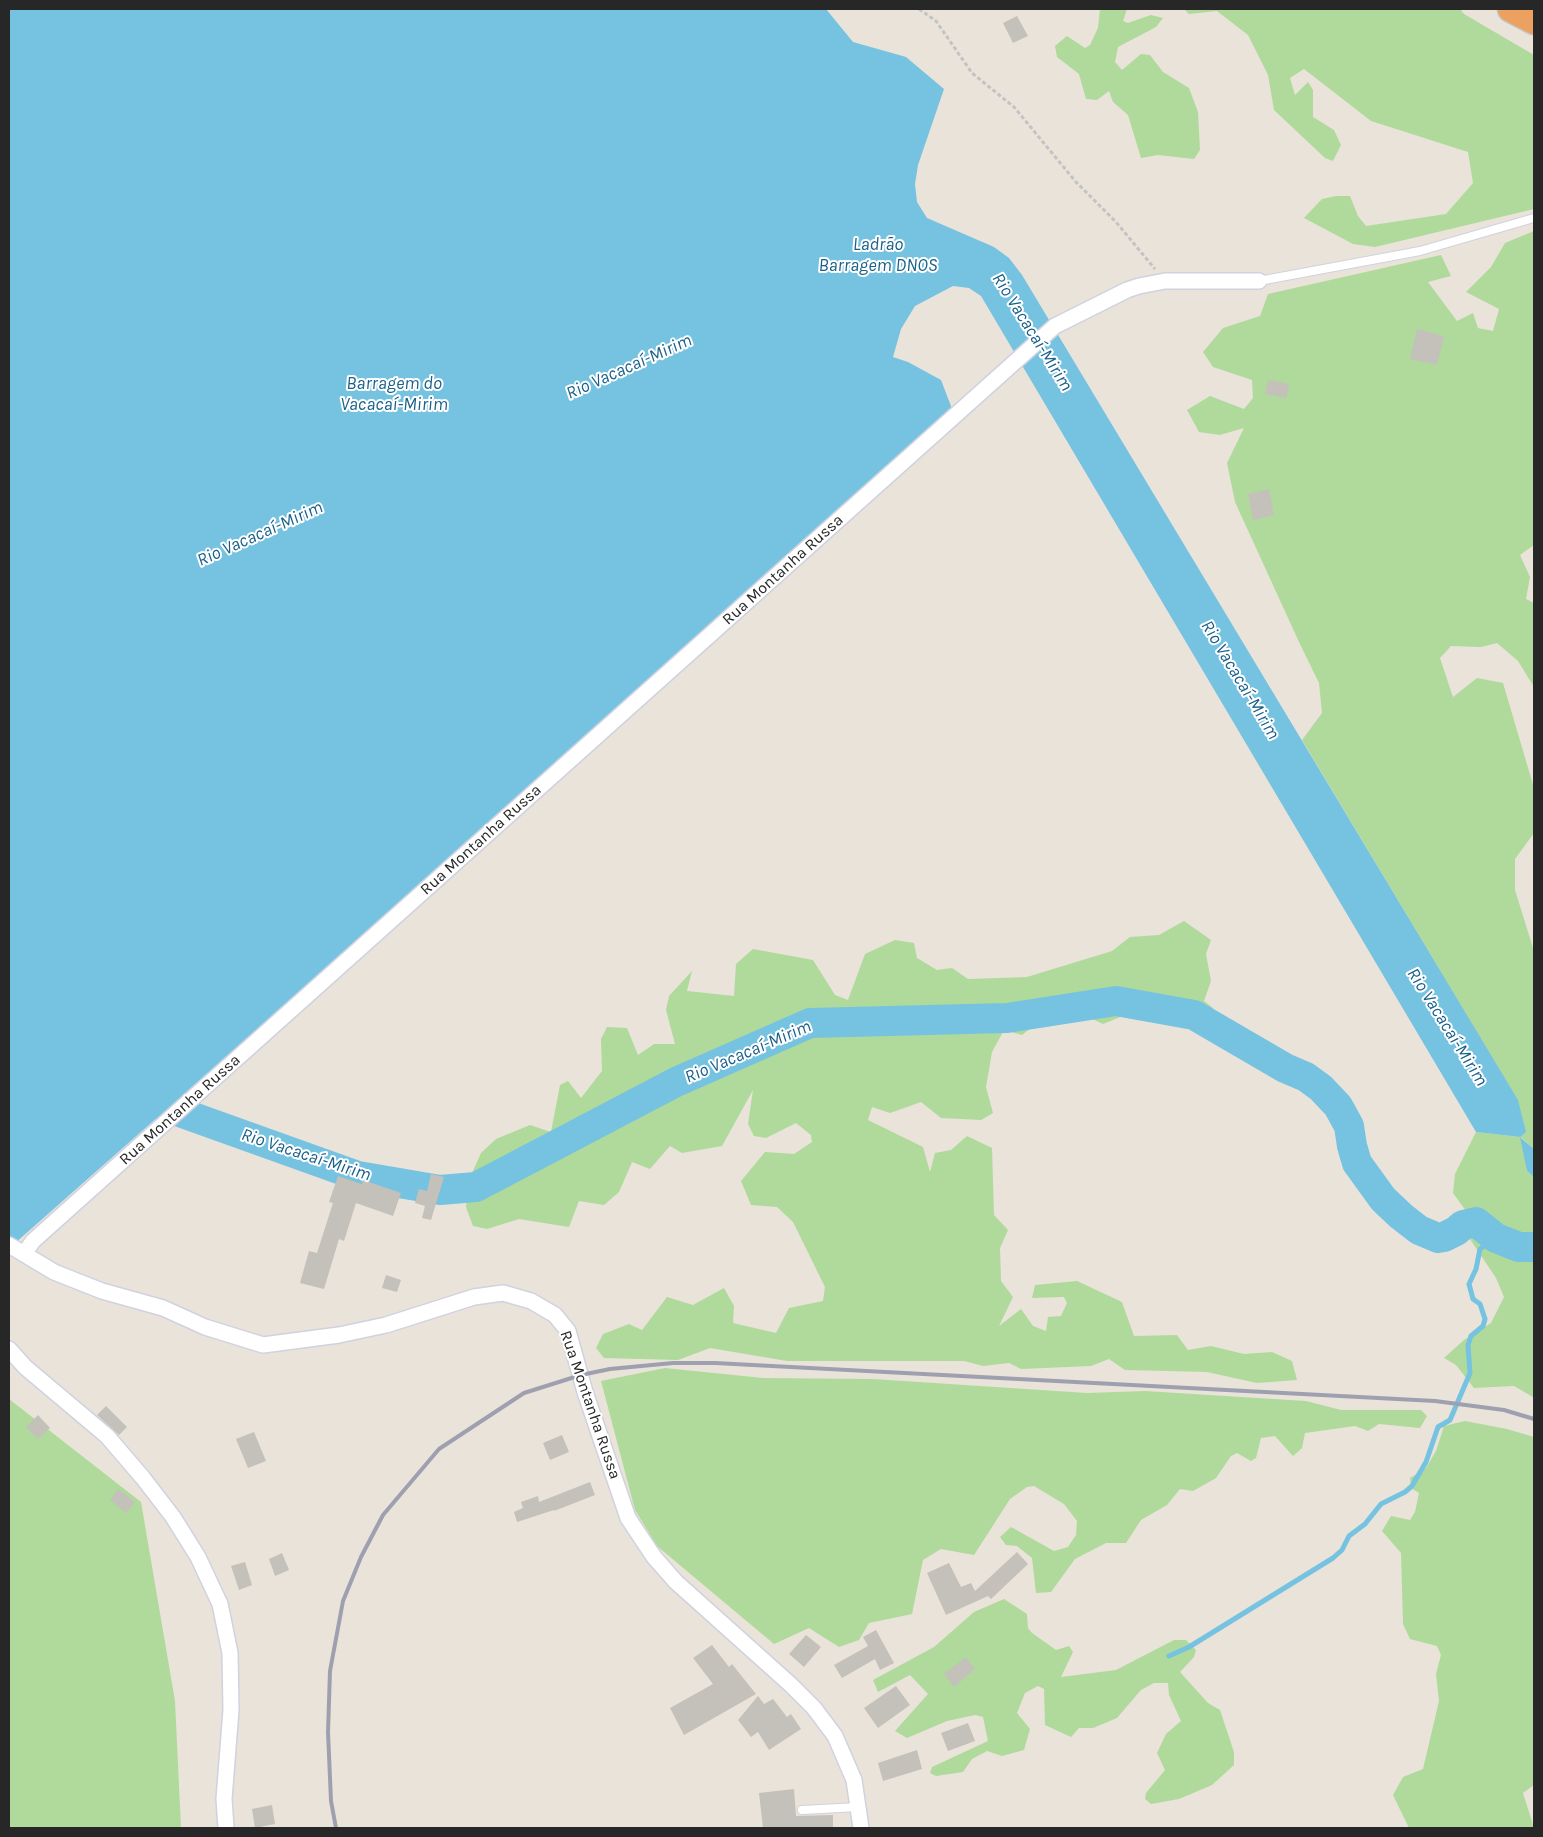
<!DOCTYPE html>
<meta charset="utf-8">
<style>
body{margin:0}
#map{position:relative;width:1543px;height:1837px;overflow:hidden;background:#e9e3da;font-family:Karla,sans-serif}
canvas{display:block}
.frame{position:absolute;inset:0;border:10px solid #272727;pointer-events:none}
</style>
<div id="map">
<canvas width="1543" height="1837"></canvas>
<div class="frame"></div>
</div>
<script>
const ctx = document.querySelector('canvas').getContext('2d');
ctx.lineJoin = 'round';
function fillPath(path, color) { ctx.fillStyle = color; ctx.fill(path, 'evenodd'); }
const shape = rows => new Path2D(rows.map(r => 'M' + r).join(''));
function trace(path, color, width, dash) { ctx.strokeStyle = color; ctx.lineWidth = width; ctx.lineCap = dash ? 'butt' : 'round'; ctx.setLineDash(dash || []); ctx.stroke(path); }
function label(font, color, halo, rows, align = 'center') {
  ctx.font = font + ' Karla,sans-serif'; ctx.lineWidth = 4; ctx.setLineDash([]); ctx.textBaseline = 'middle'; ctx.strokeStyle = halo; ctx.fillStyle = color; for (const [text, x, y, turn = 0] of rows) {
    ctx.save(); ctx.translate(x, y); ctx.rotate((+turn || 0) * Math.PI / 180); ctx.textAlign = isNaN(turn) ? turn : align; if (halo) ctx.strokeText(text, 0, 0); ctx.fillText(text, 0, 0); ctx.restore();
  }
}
const green = shape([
 [1100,9,1127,9,1123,21,1128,23,1151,15,1163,18,1156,27,1118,47,1115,62,1122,70,1141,54,1150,55,1163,72,1189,88,1198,112,1200,150,1194,159,1158,155,1141,158,1128,115,1113,102,1109,91,1097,100,1086,99,1079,74,1057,57,1055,46,1067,36,1085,48,1090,45,1098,28],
 [1184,9,1460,9,1464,14,1534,55,1534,209,1375,247,1353,244,1304,218,1322,199,1336,196,1350,196,1358,216,1366,226,1446,214,1473,183,1468,152,1371,121,1304,69,1290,78,1295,95,1308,82,1313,90,1313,117,1334,130,1341,145,1333,161,1325,158,1274,110,1268,75,1248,35,1217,11,1189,14],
 [1534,231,1534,545,1520,555,1530,577,1526,599,1534,603,1534,687,1518,661,1497,643,1481,647,1451,646,1440,658,1453,697,1477,678,1503,683,1534,788,1534,833,1515,859,1515,890,1534,951,1534,1149,1521,1137,1527,1171,1534,1177,1534,1397,1533,1397,1514,1386,1474,1388,1456,1365,1444,1358,1464,1340,1491,1323,1504,1297,1496,1278,1470,1239,1469,1215,1453,1193,1455,1174,1476,1132,1520,1137,1518,1101,1302,740,1322,713,1319,683,1299,642,1235,502,1227,463,1244,428,1220,435,1199,432,1187,410,1210,396,1244,409,1253,398,1252,380,1213,367,1203,352,1223,328,1260,316,1268,294,1441,255,1451,276,1428,282,1457,321,1473,313,1478,328,1493,331,1499,309,1466,292,1491,267,1505,243],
 [1184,921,1211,940,1206,954,1211,981,1204,1001,1213,1008,1206,1026,1185,1027,1140,1009,1103,1024,1084,1015,1048,1014,1022,1035,1004,1030,992,1052,986,1087,993,1113,981,1120,941,1118,921,1102,890,1113,872,1107,868,1120,923,1147,930,1172,935,1153,951,1150,967,1136,992,1148,994,1215,1008,1230,1000,1248,1001,1281,1013,1297,999,1326,1021,1309,1033,1326,1046,1331,1048,1317,1061,1316,1067,1303,1064,1297,1032,1298,1035,1285,1077,1281,1122,1302,1134,1336,1177,1335,1188,1350,1211,1346,1244,1354,1272,1352,1292,1361,1297,1380,1257,1383,1207,1372,1125,1370,1109,1359,1091,1366,1021,1369,1009,1363,983,1366,964,1361,787,1361,710,1348,678,1360,604,1358,596,1348,603,1334,629,1324,642,1330,667,1297,693,1305,724,1288,734,1306,733,1323,776,1333,789,1308,823,1301,825,1287,793,1222,777,1207,751,1205,741,1181,765,1152,794,1154,812,1142,811,1135,796,1123,766,1138,754,1136,748,1124,753,1090,722,1146,682,1153,670,1146,650,1169,632,1162,619,1192,604,1205,579,1201,569,1227,519,1219,487,1229,473,1226,466,1207,469,1180,481,1153,496,1139,530,1125,551,1132,560,1085,568,1081,581,1098,602,1071,601,1039,607,1027,627,1028,638,1055,654,1044,675,1044,666,1010,669,996,692,971,687,991,734,996,736,964,753,949,813,960,835,995,848,1000,865,954,895,940,914,943,917,958,937,970,952,968,968,979,1027,977,1112,951,1130,937,1159,935],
 [665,1368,763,1378,873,1379,1087,1393,1145,1391,1306,1401,1341,1410,1421,1410,1427,1416,1420,1428,1379,1424,1368,1431,1355,1426,1305,1433,1302,1448,1293,1456,1275,1436,1261,1438,1256,1458,1251,1461,1237,1453,1231,1456,1216,1478,1193,1491,1180,1489,1167,1505,1141,1520,1126,1543,1106,1543,1075,1559,1051,1592,1036,1593,1032,1558,1017,1546,1006,1545,1000,1537,1011,1527,1054,1551,1068,1547,1076,1535,1077,1521,1064,1504,1034,1486,1027,1487,1010,1499,974,1555,941,1549,923,1560,912,1614,869,1623,859,1640,839,1647,809,1628,774,1644,657,1546,635,1510,601,1381],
 [9,1399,141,1502,175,1701,181,1828,9,1828],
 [1465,1421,1507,1429,1534,1437,1534,1785,1523,1793,1534,1828,1409,1828,1393,1795,1403,1777,1423,1769,1439,1701,1436,1674,1441,1655,1437,1646,1410,1639,1403,1624,1401,1553,1382,1531,1391,1516,1410,1520,1415,1512,1419,1493,1411,1488,1410,1478,1426,1468,1436,1451,1444,1426],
 [1004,1599,1027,1614,1028,1628,1032,1633,1056,1650,1069,1646,1073,1652,1061,1677,1116,1670,1174,1640,1186,1640,1196,1650,1194,1657,1180,1672,1208,1703,1220,1710,1234,1752,1234,1765,1212,1785,1179,1799,1151,1804,1145,1799,1146,1793,1165,1770,1157,1753,1166,1734,1181,1721,1169,1695,1168,1683,1154,1683,1141,1690,1117,1718,1093,1728,1079,1728,1071,1737,1045,1725,1044,1689,1038,1686,1025,1693,1017,1713,1030,1729,1024,1750,1002,1756,987,1751,972,1759,963,1772,936,1776,930,1773,932,1767,988,1741,983,1717,975,1715,947,1721,907,1738,895,1731,928,1694,910,1675,878,1692,873,1680,934,1647,974,1612]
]);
const water = shape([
 [9,9,826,9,853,42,906,57,944,89,918,165,915,184,917,202,927,218,994,247,1009,258,1022,275,1518,1100,1526,1132,1520,1137,1534,1149,1534,1177,1527,1171,1520,1137,1476,1132,981,296,969,288,953,286,915,306,901,329,893,357,908,362,941,380,954,414,14,1244,9,1237]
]);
const stream = shape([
 [1169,1656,1189,1647,1333,1558,1342,1550,1349,1536,1365,1524,1381,1504,1405,1492,1412,1486,1426,1462,1438,1427,1450,1420,1470,1373,1468,1345,1471,1336,1483,1326,1485,1319,1480,1304,1473,1299,1469,1284,1476,1269,1480,1249,1496,1238]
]);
const river = shape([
 [129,1094,358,1176,440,1190,476,1187,676,1082,810,1023,1007,1018,1116,1001,1194,1015,1285,1068,1306,1077,1321,1088,1338,1106,1349,1126,1352,1146,1357,1163,1383,1199,1401,1216,1419,1230,1438,1238,1444,1237,1456,1231,1463,1225,1476,1222,1496,1238,1519,1247,1534,1247]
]);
const building = shape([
 [1017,16,1028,36,1013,43,1003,23],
 [1417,329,1444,336,1437,365,1410,359],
 [1268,380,1289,384,1286,398,1265,394],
 [1269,489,1274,515,1253,520,1248,494],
 [431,1174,444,1177,431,1220,422,1218,425,1206,415,1203,419,1189,427,1191],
 [338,1176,362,1184,363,1180,401,1193,393,1216,356,1203,344,1241,339,1239,324,1289,300,1283,309,1251,317,1253,333,1203,329,1202],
 [386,1275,401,1280,397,1292,382,1288],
 [106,1406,127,1427,119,1435,97,1415],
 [38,1415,50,1428,38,1439,26,1427],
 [254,1432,266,1461,248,1468,236,1439],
 [562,1435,569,1452,550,1460,543,1443],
 [590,1482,595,1495,554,1511,554,1510,517,1522,514,1512,523,1508,521,1502,538,1496,539,1502],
 [118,1489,135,1502,126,1513,110,1500],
 [1017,1552,1028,1564,991,1599,988,1596,946,1615,927,1573,949,1563,961,1587,971,1583,975,1591],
 [282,1553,289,1570,275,1576,269,1559],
 [245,1562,252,1585,239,1590,231,1566],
 [876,1630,894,1663,880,1670,875,1659,842,1678,834,1665,868,1646,863,1637],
 [806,1635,821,1647,804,1667,789,1654],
 [712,1645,729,1667,732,1664,756,1694,684,1735,670,1708,713,1684,693,1658],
 [966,1657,975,1669,954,1687,944,1674],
 [896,1686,910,1705,878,1728,864,1708],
 [758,1696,764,1704,773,1699,787,1717,791,1714,801,1729,769,1750,758,1732,751,1737,738,1720],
 [968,1723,975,1741,948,1751,941,1733],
 [917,1750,922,1769,883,1781,878,1763],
 [794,1789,796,1816,833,1815,833,1828,763,1828,759,1793],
 [272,1805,275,1824,255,1828,252,1809]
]);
const path = shape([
 [919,9,936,21,972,73,1014,107,1076,182,1116,222,1155,269]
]);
const lane = shape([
 [1259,281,1420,251,1534,218],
 [802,1810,858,1807]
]);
const street = shape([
 [9,1245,54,1272,102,1291,163,1308,205,1327,263,1345,339,1335,386,1325,474,1297,503,1293,531,1301,555,1315,568,1331,585,1392,628,1518,654,1557,676,1582,791,1685,814,1708,835,1736,854,1780,861,1828],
 [24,1254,33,1241,1055,326,1127,290,1139,286,1165,281,1259,281],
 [9,1349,25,1367,107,1436,143,1478,173,1517,198,1557,220,1604,230,1653,231,1710,224,1799,226,1828]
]);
const highway = shape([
 [1511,9,1534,21]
]);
const rail = shape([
 [336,1828,331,1801,328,1732,330,1671,343,1601,361,1557,383,1515,439,1449,524,1393,581,1375,610,1369,673,1363,715,1363,1435,1401,1504,1410,1534,1419]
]);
const streetNames = [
 ["Rua Montanha Russa",783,570,-42],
 ["Rua Montanha Russa",481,840,-42],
 ["Rua Montanha Russa",180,1110,-42],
 ["Rua Montanha Russa",590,1405,71]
];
const waterNames = [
 ["Ladrão",878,245],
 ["Barragem DNOS",878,266],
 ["Rio Vacacaí-Mirim",1032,332,58],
 ["Rio Vacacaí-Mirim",629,367,-24],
 ["Barragem do",394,384],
 ["Vacacaí-Mirim",394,405],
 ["Rio Vacacaí-Mirim",260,534,-24],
 ["Rio Vacacaí-Mirim",1240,680,59],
 ["Rio Vacacaí-Mirim",1447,1027,58],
 ["Rio Vacacaí-Mirim",748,1052,-23],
 ["Rio Vacacaí-Mirim",306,1155,18]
];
fillPath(green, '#afda9b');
fillPath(water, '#76c2e1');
trace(stream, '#76c2e1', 5);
trace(river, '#76c2e1', 30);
fillPath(building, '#c4c0ba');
trace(lane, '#d0d2df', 10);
trace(street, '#d0d2df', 18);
trace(highway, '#c3c3c3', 29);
trace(path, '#c3c3c3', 3, [4, 2.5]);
trace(lane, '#fff', 8);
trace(street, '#fff', 15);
trace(highway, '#eda160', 26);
trace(rail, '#9ea0b0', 4);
label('16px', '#272727', '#fff', streetNames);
label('italic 18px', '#1a6089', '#fff', waterNames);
</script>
